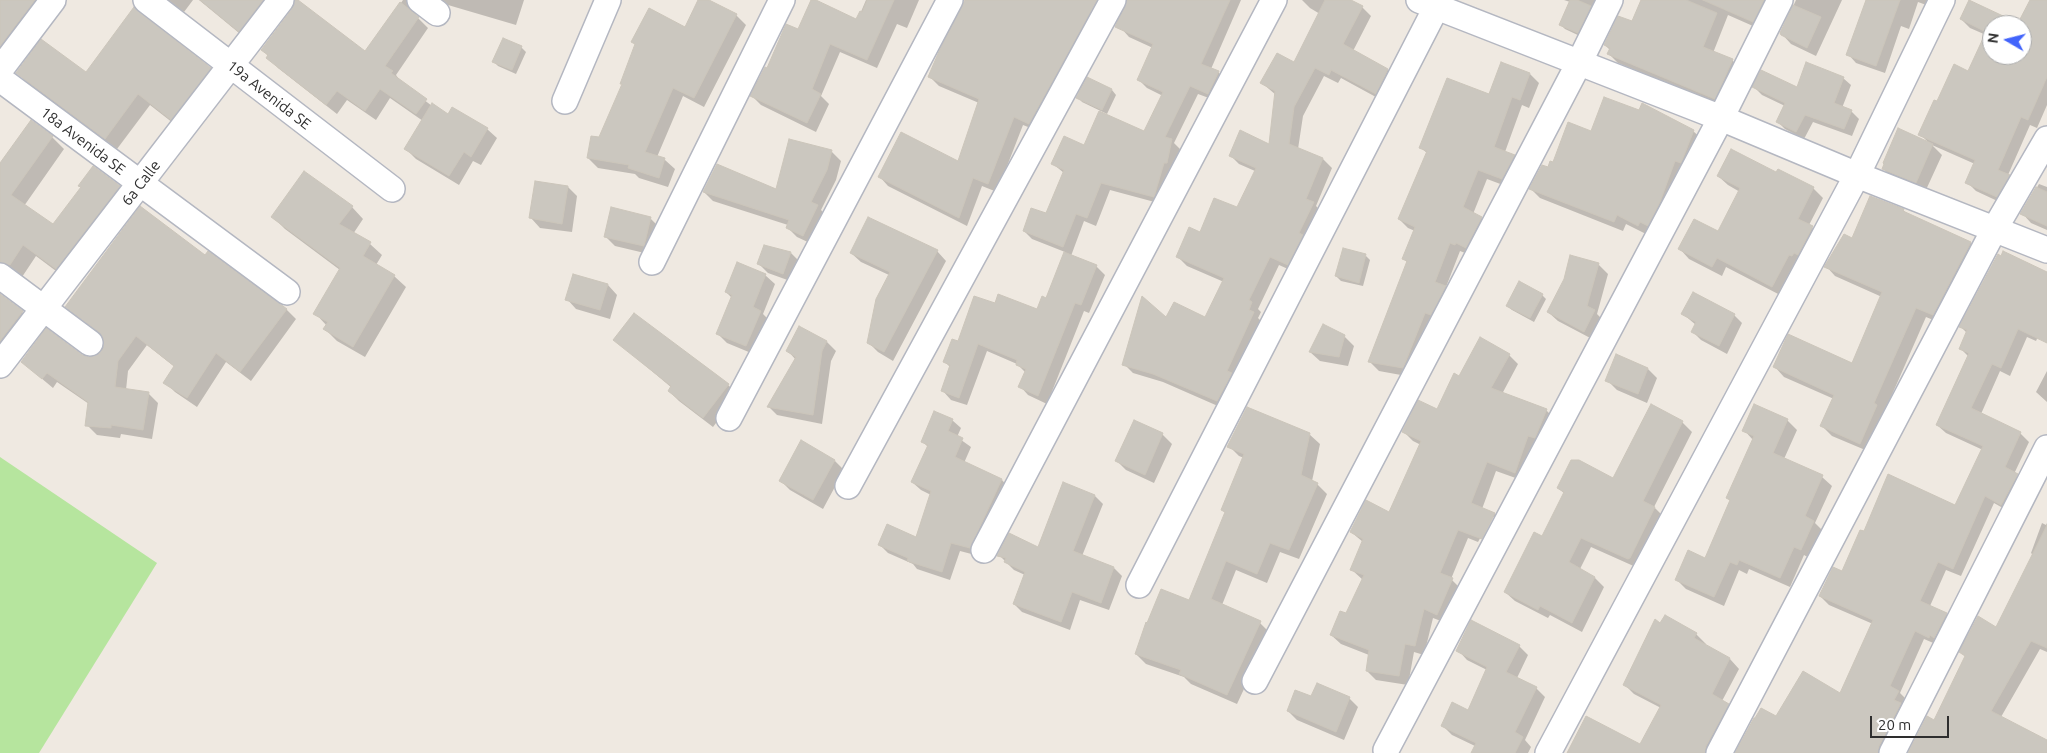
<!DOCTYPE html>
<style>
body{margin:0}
#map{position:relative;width:2047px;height:753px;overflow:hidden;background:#efe9e1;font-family:Ubuntu,sans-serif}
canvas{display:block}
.north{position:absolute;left:1982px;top:15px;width:50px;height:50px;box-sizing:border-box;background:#fff;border:1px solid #ababab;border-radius:50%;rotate:278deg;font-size:14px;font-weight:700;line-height:20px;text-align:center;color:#2e2e2e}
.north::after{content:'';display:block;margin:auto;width:18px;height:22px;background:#4264fb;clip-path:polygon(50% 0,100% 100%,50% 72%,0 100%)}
.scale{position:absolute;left:1870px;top:716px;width:79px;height:22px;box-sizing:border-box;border:2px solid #2e2e2e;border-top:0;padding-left:6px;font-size:15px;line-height:18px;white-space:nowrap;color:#2e2e2e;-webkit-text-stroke:4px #fff;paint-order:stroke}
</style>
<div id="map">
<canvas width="2047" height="753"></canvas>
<div class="north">N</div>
<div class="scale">20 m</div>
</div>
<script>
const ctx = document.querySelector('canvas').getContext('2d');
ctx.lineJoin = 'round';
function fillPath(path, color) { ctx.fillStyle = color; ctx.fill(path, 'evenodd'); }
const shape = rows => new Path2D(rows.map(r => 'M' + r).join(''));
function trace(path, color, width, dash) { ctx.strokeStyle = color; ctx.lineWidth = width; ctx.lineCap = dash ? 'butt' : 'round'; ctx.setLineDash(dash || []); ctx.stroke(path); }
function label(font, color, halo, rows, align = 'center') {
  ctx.font = font + ' Ubuntu,sans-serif'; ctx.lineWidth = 4.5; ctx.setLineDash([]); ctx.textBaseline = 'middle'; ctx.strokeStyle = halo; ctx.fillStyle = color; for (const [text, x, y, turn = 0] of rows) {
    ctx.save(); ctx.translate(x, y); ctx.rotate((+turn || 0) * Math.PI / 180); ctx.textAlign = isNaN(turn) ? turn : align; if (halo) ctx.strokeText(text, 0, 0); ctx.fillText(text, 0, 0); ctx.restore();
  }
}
const green = shape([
 [0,457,157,563,39,753,0,753]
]);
const shadow = shape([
 [0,0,56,0,0,70],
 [166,0,193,0,184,12],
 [199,0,279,0,250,42],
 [403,0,420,0,415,8,416,16,428,28,396,75,401,82,432,106,448,115,487,129,497,138,481,165,473,161,459,185,416,159,406,149,423,121,390,98,376,120,347,100,337,114,278,68,263,50,365,53],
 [441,0,524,0,516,25,448,5],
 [700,0,707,0,736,15,746,25,704,107,683,96,657,157,665,160,675,169,668,187,639,178,635,174,598,168,588,158,600,139,623,85,621,83,636,45,633,42,685,28],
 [813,0,857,21,866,0,919,0,907,28,897,24,877,68,840,52,821,96,829,104,816,132,761,105,752,96,767,70,799,31],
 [967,0,1073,0,1090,11,1099,20,1038,131,1023,125,997,192,982,186,967,226,888,186,880,177,959,163,979,103,939,86,930,77],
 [1134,0,1241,0,1211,69,1218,72,1227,81,1217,101,1198,94,1174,143,1180,149,1175,171,1162,204,1110,190,1096,226,1084,221,1071,256,1096,266,1105,275,1089,313,1084,311,1047,404,1028,395,1020,386,1026,373,1017,364,987,351,967,405,951,400,943,391,951,368,945,362,959,343,995,305,1038,311,1046,299,1065,252,1032,239,1024,231,1047,215,1064,173,1053,164,1085,147,1144,133,1163,96,1147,88,1138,79,1153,48,1129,37,1121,28],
 [1302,0,1349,0,1362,7,1371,16,1353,51,1388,70,1397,79,1385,102,1341,78,1338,83,1324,76,1303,116,1298,149,1323,159,1332,168,1316,206,1322,212,1297,273,1279,265,1258,309,1261,312,1258,318,1262,322,1227,410,1163,382,1133,373,1124,364,1167,319,1206,319,1224,282,1187,266,1178,257,1200,234,1238,209,1255,171,1239,164,1230,155,1270,145,1276,95,1262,83,1294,64,1320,14,1310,8],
 [1564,0,1603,0,1582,37,1565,29,1560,24,1570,2],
 [1642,0,1779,0,1762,30,1728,15,1713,53,1732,60,1742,70,1724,107,1618,63,1609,54,1610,50,1605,45,1633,23],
 [1796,0,1842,0,1816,56,1791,44,1781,33],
 [1867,0,1931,0,1929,6,1918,2,1909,29,1901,26,1885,73,1856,63,1848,54],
 [2031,0,2047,0,2047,105,2037,128,2030,125,2008,175,2018,185,2006,205,1976,191,1967,182,1975,164,1932,145,1942,155,1925,192,1893,179,1884,169,1929,143,1920,134,1937,103,1969,72,1986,35,1970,28,1961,19,2019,24],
 [1992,25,2022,25,2022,55,1992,55],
 [521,47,526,52,516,74,498,66,494,62],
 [210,69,221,80,182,130,150,105,117,149,29,84,18,73,86,73],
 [1530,74,1539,83,1529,108,1522,105,1505,152,1514,156,1523,165,1511,188,1487,179,1473,214,1481,218,1490,228,1475,256,1465,251,1465,253,1460,251,1446,287,1455,296,1412,377,1379,371,1370,362,1408,263,1404,259,1415,231,1408,228,1399,219,1427,153,1421,148,1489,96],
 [1843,78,1851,85,1842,108,1851,111,1859,119,1852,136,1813,122,1804,139,1785,129,1778,122,1785,106,1762,95,1754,87,1798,89],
 [1088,79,1112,90,1116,95,1107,114,1082,102,1078,97],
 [1693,131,1703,140,1648,235,1626,224,1623,231,1540,198,1531,189,1554,163,1592,133],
 [52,137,64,149,24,206,53,226,119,187,131,199,68,280,36,256,22,277,14,273,0,280,0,165],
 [790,141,832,152,841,161,836,180,821,210,826,215,812,244,797,237,788,228,788,225,713,201,704,192,777,191],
 [1778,171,1813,188,1823,198,1809,225,1822,237,1782,296,1726,267,1722,276,1689,259,1680,249,1719,233,1740,192,1728,185,1718,176,1777,173],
 [2039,184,2047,187,2047,230,2031,223,2022,213],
 [568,187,577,196,572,232,540,228,531,218],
 [352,207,363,219,353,234,370,244,382,255,376,265,394,276,406,287,365,357,337,341,325,329,327,326,315,313,340,270,285,229,273,217],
 [1903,210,1909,215,1971,243,1980,253,1943,324,1926,317,1884,413,1886,416,1870,452,1832,436,1822,426,1834,399,1784,377,1775,367,1852,364,1882,297,1835,276,1826,266,1853,240],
 [650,218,660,228,653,255,615,246,605,236],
 [937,251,946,261,893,361,878,352,868,342,889,275,861,262,851,253],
 [791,253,800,262,793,282,768,273,758,263],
 [205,256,286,309,296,319,251,381,226,362,197,407,175,392,165,382,175,367,147,345,128,371,126,390,148,393,158,403,152,439,121,434,120,438,97,435,87,425,89,404,57,382,53,388,22,362,81,356,89,359,96,358,103,352,106,344,104,337,67,306],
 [1366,256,1370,260,1363,286,1341,281,1336,276],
 [1598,264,1608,274,1597,314,1604,321,1594,340,1558,321,1548,312],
 [2047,273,2047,317,2036,341,2027,337,2010,376,2000,371,1981,414,2020,433,2029,442,2014,474,2025,484,2010,512,1994,503,1961,576,1946,570,1930,606,1946,614,1955,622,1938,645,1924,639,1900,693,1907,700,1889,753,1736,753,1777,718,1841,695,1873,624,1829,605,1820,596,1842,572,1864,533,1956,506,1983,450,1946,433,1937,425,1969,357,1960,348,1967,333,1961,327],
 [574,275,608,285,617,295,610,319,576,309,567,299],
 [765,275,775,284,763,314,770,321,756,355,727,343,718,334,732,298,726,292],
 [0,295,22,312,34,324,0,369],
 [1542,295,1546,299,1534,322,1512,310,1507,306],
 [1683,314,1734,315,1742,323,1727,354,1701,340,1693,332,1696,325],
 [799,328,827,342,836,351,831,361,822,424,777,415,769,407,796,360,788,351],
 [1344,336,1354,346,1348,366,1320,361,1310,352],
 [615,340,728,385,738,394,713,427,679,401,669,391,672,388],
 [1509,355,1518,364,1502,394,1546,410,1555,419,1524,481,1496,471,1482,509,1495,514,1504,523,1491,547,1481,543,1495,517,1492,517,1478,542,1468,538,1451,579,1461,589,1446,623,1433,618,1424,655,1414,652,1408,685,1376,680,1367,671,1369,655,1341,644,1331,635,1346,615,1363,580,1352,570,1363,542,1351,532,1390,514,1421,445,1413,441,1403,431,1437,411,1460,377],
 [1617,356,1648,369,1657,378,1647,403,1617,390,1607,380],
 [2047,371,2047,402,2036,392],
 [952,420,961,428,957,437,971,447,964,463,1002,480,1010,489,979,556,960,551,950,580,917,569,913,564,888,553,879,544,916,538,931,495,921,490,912,482,928,447,923,442],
 [1787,420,1797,430,1784,459,1822,477,1832,486,1815,523,1823,531,1811,559,1804,555,1790,587,1749,569,1747,574,1739,570,1724,606,1686,589,1676,579,1706,560,1731,502,1728,498,1753,440,1744,430],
 [1682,422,1692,432,1654,507,1664,517,1638,568,1591,547,1580,569,1595,578,1604,587,1582,632,1550,615,1548,618,1515,601,1505,592,1543,538,1565,494,1558,488,1614,479],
 [1162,434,1172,444,1154,483,1126,470,1117,461],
 [1309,434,1320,444,1312,481,1317,484,1327,494,1299,559,1280,552,1267,583,1236,570,1222,605,1260,623,1270,633,1237,704,1191,684,1184,677,1146,664,1136,654,1189,602,1226,513,1222,510,1244,458,1239,456,1229,446],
 [835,461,844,470,823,509,790,490,780,480],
 [1064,483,1095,496,1103,504,1082,556,1114,568,1122,576,1109,610,1080,600,1070,630,1022,612,1014,604,1025,575,1014,570,999,555,1038,549],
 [2042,523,2046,525,2047,523,2047,652,2040,649,2001,717,2047,741,2047,753,1910,753,1935,722,1966,657,1961,652,1996,628,2033,555,2031,553],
 [1665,617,1696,634,1706,644,1705,646,1730,659,1739,669,1722,701,1738,714,1719,753,1636,753,1661,708,1634,694,1624,684],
 [1519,646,1528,655,1517,678,1536,688,1545,697,1525,740,1531,747,1528,753,1472,753,1475,746,1452,735,1443,726,1468,711,1487,670,1467,660,1458,650],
 [1349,698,1358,707,1344,740,1297,720,1288,711]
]);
const building = shape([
 [0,0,35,0,0,46,0,0],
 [200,0,263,0,239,32,200,0],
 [295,0,298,0,365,51,400,2,419,17,385,66,393,71,391,73,427,99,416,114,380,89,365,111,337,91,326,105,266,58,268,55,261,50,292,9,295,0],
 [698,0,709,0,737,14,694,98,673,88,645,152,665,158,659,178,628,168,629,165,587,158,591,136,599,137,622,84,620,84,635,44,631,42,649,8,685,27,698,0],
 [811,0,816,0,856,19,860,11,862,12,867,0,894,0,867,60,830,44,812,89,821,94,807,123,750,96,765,67,767,68,786,24,798,29,811,0],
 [965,0,1097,0,1029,124,1014,117,988,184,973,178,959,218,878,177,901,132,958,161,979,99,928,77,940,49,965,0],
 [1127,0,1230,0,1201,64,1219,71,1208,94,1190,86,1165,137,1172,139,1167,163,1164,163,1154,197,1101,183,1087,218,1076,214,1063,247,1023,231,1031,208,1046,213,1064,170,1051,164,1064,136,1084,145,1099,111,1144,131,1163,92,1137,80,1153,44,1115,27,1127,0],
 [1325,0,1351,0,1363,6,1343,44,1388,69,1376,94,1331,70,1329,75,1315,68,1294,107,1289,144,1323,158,1306,199,1314,202,1299,233,1303,235,1288,265,1270,257,1249,300,1252,302,1249,310,1254,312,1227,371,1232,373,1217,401,1153,374,1122,365,1142,296,1166,317,1174,302,1205,317,1224,278,1176,257,1189,227,1200,232,1214,198,1237,207,1256,168,1229,156,1240,130,1269,144,1275,91,1260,83,1277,53,1294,62,1325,0],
 [1570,0,1577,0,1591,6,1578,33,1559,25,1570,0],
 [1641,0,1686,0,1717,13,1703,47,1733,59,1715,99,1607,54,1610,48,1604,45,1618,16,1632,21,1641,0],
 [1703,0,1764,0,1753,22,1703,0],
 [1866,0,1900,0,1876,66,1846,55,1866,0],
 [1969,0,2018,23,2030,0,2047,0,2047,77,2028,120,2021,117,1998,170,2010,175,1997,197,1965,183,1975,160,1918,135,1934,100,1937,101,1954,64,1968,71,1986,32,1960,19,1969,0],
 [1992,25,2022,25,2022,55,1992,55,1992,25],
 [1793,5,1821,17,1807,48,1781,35,1780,33,1793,5],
 [134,7,211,68,171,120,138,94,105,139,16,73,41,39,86,72,134,7],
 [503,38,522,46,512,70,492,62,503,38],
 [1501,62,1530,73,1520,100,1512,97,1494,147,1515,155,1502,179,1478,170,1463,207,1482,217,1466,248,1456,243,1455,245,1450,243,1435,282,1446,286,1431,315,1425,313,1403,368,1368,362,1407,261,1402,259,1415,227,1398,219,1427,151,1419,148,1447,78,1489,94,1501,62],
 [1806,62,1844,77,1834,103,1852,110,1844,129,1805,115,1796,132,1776,122,1785,103,1752,87,1761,70,1797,87,1806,62],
 [1087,77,1112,89,1102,110,1076,98,1087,77],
 [1604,97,1639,110,1642,103,1694,130,1681,163,1675,161,1660,202,1648,226,1640,222,1638,226,1617,215,1614,222,1529,189,1542,165,1548,167,1550,161,1553,162,1568,122,1591,131,1604,97],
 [432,103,448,114,452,107,488,128,471,157,464,152,449,176,404,149,432,103],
 [31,120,53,136,11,195,53,224,81,187,78,186,93,166,120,186,56,269,23,245,10,265,0,262,0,163,31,120],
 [1898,128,1933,144,1916,183,1882,169,1884,164,1883,163,1898,128],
 [789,139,832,150,827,170,811,202,818,205,803,236,786,228,789,220,703,192,717,164,776,189,789,139],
 [1731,149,1776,172,1778,169,1814,187,1798,219,1813,226,1798,255,1794,253,1792,256,1789,255,1772,287,1717,258,1712,267,1678,249,1694,219,1718,231,1740,188,1717,176,1731,149],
 [304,171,353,206,339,224,371,242,363,256,395,275,353,347,323,329,328,322,313,314,340,268,271,217,304,171],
 [535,181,568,186,562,224,529,218,535,181],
 [2036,187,2047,192,2047,226,2020,214,2036,187],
 [1870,196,1904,209,1903,211,1971,242,1933,315,1916,308,1874,403,1877,405,1860,444,1820,426,1834,395,1773,367,1788,334,1852,363,1882,292,1824,267,1844,234,1852,238,1870,196],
 [140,206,205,255,208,251,287,309,240,372,216,353,187,398,163,383,174,366,136,336,118,361,115,387,149,392,143,430,111,425,111,428,85,426,88,402,47,373,42,379,21,362,46,328,82,355,89,357,95,356,101,352,104,344,103,338,99,332,65,307,140,206],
 [611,207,651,217,644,246,604,237,611,207],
 [868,217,938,250,884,352,867,343,876,299,890,272,850,253,868,217],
 [764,245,791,252,783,274,757,264,764,245],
 [1343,248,1366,254,1359,283,1335,276,1343,248],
 [2003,251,2047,272,2047,343,2018,329,2001,368,1992,364,1971,408,2021,432,2005,467,2018,474,2001,505,1985,496,1953,569,1938,562,1920,601,1947,613,1934,638,1930,635,1929,638,1915,631,1890,686,1899,691,1894,700,1901,703,1879,746,1878,753,1735,753,1754,718,1755,718,1761,708,1776,716,1803,671,1840,693,1873,620,1819,596,1833,567,1842,571,1860,530,1864,531,1888,474,1955,505,1983,446,1936,425,1969,353,1959,349,1967,330,1959,327,1998,254,2001,256,2003,251],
 [1064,252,1097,265,1081,305,1075,303,1038,396,1018,387,1026,369,1016,365,1017,360,978,344,959,398,941,391,950,365,943,362,952,339,958,341,974,296,995,303,998,294,1037,309,1042,296,1046,298,1064,252],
 [1570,255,1599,263,1587,306,1595,310,1584,332,1547,312,1564,279,1570,255],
 [737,262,766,274,753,307,761,311,746,346,716,334,732,295,725,292,737,262],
 [573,274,608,284,600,310,565,300,573,274],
 [1519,281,1543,294,1530,318,1506,306,1519,281],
 [1693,292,1735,314,1719,346,1691,332,1696,322,1681,314,1693,292],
 [0,294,23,311,0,341,0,294],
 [634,313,729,384,703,418,668,391,671,386,613,340,634,313],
 [1323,324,1345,335,1339,357,1309,352,1323,324],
 [799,326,827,341,822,351,813,415,767,407,796,357,786,351,799,326],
 [1480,337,1510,354,1491,388,1547,409,1535,438,1528,436,1515,473,1487,462,1471,503,1495,513,1482,539,1458,530,1440,573,1453,578,1437,615,1424,609,1415,646,1405,644,1399,676,1366,671,1369,650,1330,635,1340,611,1346,613,1364,575,1350,570,1363,539,1350,532,1366,500,1389,512,1421,441,1402,432,1418,400,1437,409,1454,373,1459,376,1480,337],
 [1616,354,1648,368,1638,394,1605,381,1616,354],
 [1651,404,1683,421,1643,501,1655,507,1630,558,1628,559,1581,538,1569,562,1595,577,1572,623,1540,606,1538,610,1504,592,1534,532,1542,536,1564,492,1557,488,1571,460,1579,460,1613,478,1651,404],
 [1754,404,1788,419,1773,453,1823,475,1805,516,1814,521,1801,550,1794,547,1780,578,1739,560,1737,565,1730,562,1714,597,1675,580,1688,550,1705,558,1730,500,1726,498,1754,436,1742,431,1754,404],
 [1247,407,1310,433,1301,475,1318,483,1289,550,1270,543,1257,574,1226,561,1211,599,1261,621,1227,695,1179,674,1181,670,1135,654,1146,622,1147,623,1161,589,1189,600,1225,512,1221,510,1244,454,1227,447,1247,407],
 [934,411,953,419,948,431,963,438,955,457,1002,479,970,548,951,543,942,572,907,561,908,558,878,545,887,524,916,537,931,491,911,482,928,445,921,442,934,411],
 [1134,420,1163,433,1145,475,1115,461,1134,420],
 [801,440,835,460,813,500,779,481,801,440],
 [1063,482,1095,495,1073,551,1114,567,1101,603,1072,592,1061,622,1013,604,1025,572,1004,562,1006,558,997,556,1009,533,1038,547,1063,482],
 [2047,525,2047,648,2031,641,1991,711,2047,740,2047,753,1908,753,1927,716,1934,720,1965,656,1959,652,1978,616,1996,627,2047,525],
 [1665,615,1697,633,1694,638,1730,658,1712,694,1729,704,1706,746,1705,753,1567,753,1586,716,1640,744,1661,705,1623,685,1655,619,1660,623,1665,615],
 [1471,620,1520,645,1506,672,1537,687,1515,732,1523,737,1515,753,1471,753,1476,743,1441,726,1452,702,1468,710,1487,667,1456,651,1471,620],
 [1317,683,1350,697,1336,732,1287,711,1295,690,1311,696,1317,683]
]);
const minor = shape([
 [146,0,392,189],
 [420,0,437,13],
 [1419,0,1721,118,1857,175,2047,250],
 [0,70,53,0],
 [0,79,287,292],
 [565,101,608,0],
 [652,262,782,0],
 [0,276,90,343],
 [0,365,281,0],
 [729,418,950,0],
 [848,486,1113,0],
 [984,550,1274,0],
 [1139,585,1440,0],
 [1255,681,1579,63,1610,0],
 [1386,750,1721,118,1780,0],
 [1548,753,1857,175,1942,0],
 [1719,753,1994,230,2047,139],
 [1892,753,2047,448]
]);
const streetNames = [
 ["19a Avenida SE",269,95,38],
 ["18a Avenida SE",83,141,37],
 ["6a Calle",141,183,-52]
];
fillPath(green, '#b6e59e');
fillPath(shadow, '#0003');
fillPath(building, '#cbc7bf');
trace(building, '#cbc5ba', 1);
trace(minor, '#b4b7c1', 28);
trace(minor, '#fff', 25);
label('15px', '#2e2e2e', '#fff', streetNames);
</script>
